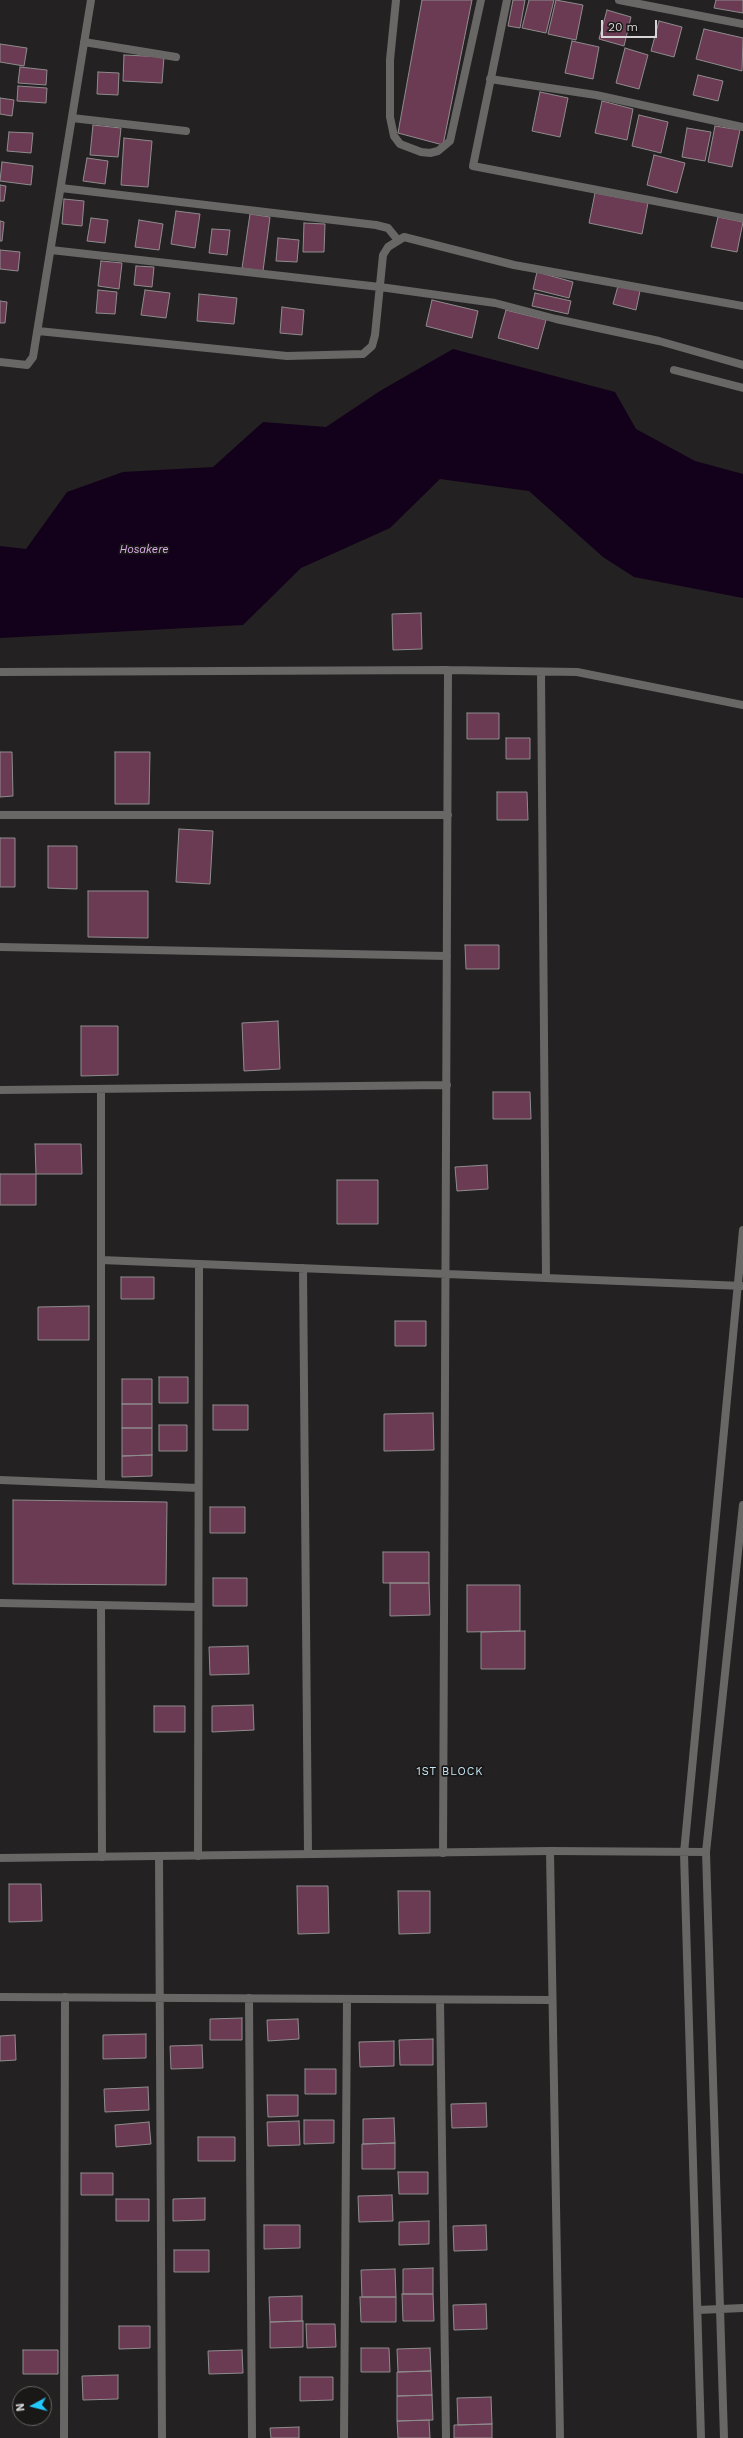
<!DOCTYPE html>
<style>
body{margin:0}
#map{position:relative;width:743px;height:2438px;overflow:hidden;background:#232121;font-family:"Work Sans",sans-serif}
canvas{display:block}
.north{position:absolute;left:12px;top:2386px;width:40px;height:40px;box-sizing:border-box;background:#1a1717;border:1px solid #666363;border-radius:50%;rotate:263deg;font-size:11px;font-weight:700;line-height:16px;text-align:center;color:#d7d5d5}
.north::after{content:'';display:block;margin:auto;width:14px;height:18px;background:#21c9fd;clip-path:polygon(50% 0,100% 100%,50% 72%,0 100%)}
.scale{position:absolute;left:601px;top:20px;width:56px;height:18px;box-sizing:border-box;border:2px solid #d7d5d5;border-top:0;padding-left:5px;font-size:12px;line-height:14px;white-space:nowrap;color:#d7d5d5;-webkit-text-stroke:3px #1a1717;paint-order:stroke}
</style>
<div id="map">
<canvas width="743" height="2438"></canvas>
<div class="north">N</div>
<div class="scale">20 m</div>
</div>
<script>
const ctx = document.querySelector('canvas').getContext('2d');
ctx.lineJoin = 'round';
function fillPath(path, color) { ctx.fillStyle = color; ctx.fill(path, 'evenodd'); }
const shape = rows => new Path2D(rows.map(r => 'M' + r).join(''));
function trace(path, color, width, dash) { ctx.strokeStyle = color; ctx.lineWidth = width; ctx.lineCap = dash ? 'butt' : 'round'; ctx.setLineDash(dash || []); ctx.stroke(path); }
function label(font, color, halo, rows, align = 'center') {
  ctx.font = font + ' "Work Sans",sans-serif'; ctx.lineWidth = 3.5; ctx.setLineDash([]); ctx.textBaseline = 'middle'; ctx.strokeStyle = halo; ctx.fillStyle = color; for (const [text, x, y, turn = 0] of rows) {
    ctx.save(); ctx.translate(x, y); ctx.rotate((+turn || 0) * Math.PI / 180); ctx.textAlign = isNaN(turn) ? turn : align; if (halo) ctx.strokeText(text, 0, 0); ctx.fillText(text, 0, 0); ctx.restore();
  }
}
const water = shape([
 [453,349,615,392,636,429,695,461,743,474,743,598,634,577,603,557,529,491,440,479,390,528,301,568,243,625,0,638,0,546,26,549,67,492,123,472,213,467,263,422,326,427,380,391]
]);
const building = shape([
 [422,0,472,0,443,145,398,133,422,0],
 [513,0,525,0,520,28,508,26,513,0],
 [529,0,554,0,546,33,522,28,529,0],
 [556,0,583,5,576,40,548,34,556,0],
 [716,0,743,0,743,13,714,8,716,0],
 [607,10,631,17,624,46,599,39,607,10],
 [659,21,682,27,674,57,651,51,659,21],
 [704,29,743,38,742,71,696,59,704,29],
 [572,41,599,47,593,79,565,73,572,41],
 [0,44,27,48,24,66,0,62,0,44],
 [625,48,648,55,639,89,616,83,625,48],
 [124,55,164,57,162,83,123,81,124,55],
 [20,67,47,70,46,85,18,83,20,67],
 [98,72,119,73,118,95,97,94,98,72],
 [698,75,723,81,718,101,693,95,698,75],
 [18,86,47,88,46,103,17,101,18,86],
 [540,92,568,98,560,137,532,131,540,92],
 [0,98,14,100,12,116,0,114,0,98],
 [602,101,633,109,627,140,595,133,602,101],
 [639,115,668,122,661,153,632,146,639,115],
 [93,125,121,128,118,157,90,155,93,125],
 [715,126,740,130,732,167,708,162,715,126],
 [687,128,711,132,705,161,682,157,687,128],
 [9,132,33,133,31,153,7,151,9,132],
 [124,138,152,141,148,187,121,185,124,138],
 [654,155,685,163,677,193,647,185,654,155],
 [87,158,108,161,105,184,83,181,87,158],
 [2,162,33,166,31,185,0,181,2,162],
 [0,185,6,186,4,201,0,201,0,185],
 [595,193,648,203,642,234,589,223,595,193],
 [64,199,84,201,82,226,62,224,64,199],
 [176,211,200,214,195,248,171,244,176,211],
 [250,214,270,217,263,271,242,268,250,214],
 [718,217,743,222,737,252,711,247,718,217],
 [91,218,108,220,105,243,87,241,91,218],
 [139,220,163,224,159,250,135,247,139,220],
 [0,221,4,222,2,241,0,241,0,221],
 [304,223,325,224,324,252,303,252,304,223],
 [212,229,230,230,227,255,209,253,212,229],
 [278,238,299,240,297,262,276,261,278,238],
 [0,250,20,252,18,271,0,269,0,250],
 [101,261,122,263,119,289,98,286,101,261],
 [136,266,154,267,152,287,134,285,136,266],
 [537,272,573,282,569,298,533,289,537,272],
 [618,286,640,291,636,310,613,304,618,286],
 [98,290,117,292,115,314,96,313,98,290],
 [145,290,170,293,166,318,141,315,145,290],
 [535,293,571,301,568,314,532,306,535,293],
 [199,294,237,298,234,324,197,321,199,294],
 [432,300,478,311,472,338,426,326,432,300],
 [0,301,7,302,5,323,0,323,0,301],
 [282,307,304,310,302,335,280,333,282,307],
 [506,310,546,320,538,349,498,338,506,310],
 [421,613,422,649,393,650,392,614,421,613],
 [467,713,499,713,499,739,467,739,467,713],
 [506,738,530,738,530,759,506,759,506,738],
 [0,752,12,752,13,796,0,797,0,752],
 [115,752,150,752,149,804,115,804,115,752],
 [497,792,527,792,528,820,497,820,497,792],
 [179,829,213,831,210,884,176,882,179,829],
 [0,838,15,838,15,887,0,887,0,838],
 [48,846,77,846,77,889,48,888,48,846],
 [88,891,148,891,148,938,88,937,88,891],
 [465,945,499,945,499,969,466,969,465,945],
 [278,1021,280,1069,244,1071,242,1023,278,1021],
 [81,1026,118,1026,118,1075,81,1076,81,1026],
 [493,1092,530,1092,531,1119,493,1119,493,1092],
 [35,1144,81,1144,82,1174,36,1174,35,1144],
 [487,1165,488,1189,457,1191,455,1167,487,1165],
 [0,1174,36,1174,36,1205,0,1205,0,1174],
 [337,1180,378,1180,378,1224,337,1224,337,1180],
 [121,1277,154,1277,154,1299,121,1299,121,1277],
 [89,1306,89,1340,38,1340,38,1307,89,1306],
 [395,1321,426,1321,426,1346,395,1346,395,1321],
 [159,1377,188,1377,188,1403,159,1403,159,1377],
 [122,1379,152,1379,152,1404,122,1404,122,1379],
 [122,1404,152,1404,152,1428,122,1428,122,1404],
 [213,1405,248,1405,248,1430,213,1430,213,1405],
 [433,1413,434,1450,384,1451,384,1414,433,1413],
 [159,1425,187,1425,187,1451,159,1451,159,1425],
 [122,1428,152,1428,152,1455,122,1456,122,1428],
 [152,1455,152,1476,122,1477,122,1456,152,1455],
 [13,1500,167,1502,166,1585,13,1584,13,1500],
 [210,1507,245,1507,245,1533,210,1533,210,1507],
 [383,1552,429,1552,429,1583,383,1583,383,1552],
 [213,1578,247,1578,247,1606,213,1606,213,1578],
 [390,1583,429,1583,430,1615,390,1616,390,1583],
 [467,1585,520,1585,520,1631,467,1632,467,1585],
 [525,1631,525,1669,481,1669,481,1632,525,1631],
 [248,1646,249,1674,210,1675,209,1647,248,1646],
 [253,1705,254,1730,212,1732,212,1706,253,1705],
 [154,1706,185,1706,185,1732,154,1732,154,1706],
 [9,1884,41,1884,42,1921,9,1922,9,1884],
 [297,1886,328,1886,329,1933,298,1934,297,1886],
 [398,1891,430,1891,430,1933,399,1934,398,1891],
 [242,2018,242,2040,210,2040,210,2019,242,2018],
 [298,2019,299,2039,268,2041,267,2020,298,2019],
 [146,2034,146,2058,103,2059,103,2035,146,2034],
 [15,2035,16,2060,0,2061,0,2036,15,2035],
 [433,2039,433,2065,400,2065,399,2040,433,2039],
 [394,2041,394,2066,360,2067,359,2042,394,2041],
 [202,2045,203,2068,171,2069,170,2046,202,2045],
 [305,2069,336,2069,336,2094,305,2094,305,2069],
 [148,2087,149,2110,105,2112,104,2089,148,2087],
 [267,2095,298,2095,298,2116,268,2117,267,2095],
 [486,2103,487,2127,452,2128,451,2104,486,2103],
 [394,2118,395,2143,363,2144,363,2119,394,2118],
 [304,2120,334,2120,334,2143,304,2144,304,2120],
 [299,2121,300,2145,268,2146,267,2122,299,2121],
 [149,2122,151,2144,116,2147,115,2125,149,2122],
 [198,2137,235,2137,235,2161,198,2161,198,2137],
 [395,2143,395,2169,362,2169,362,2144,395,2143],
 [398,2172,428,2172,428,2194,399,2194,398,2172],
 [81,2173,113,2173,113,2195,81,2195,81,2173],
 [392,2195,393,2221,359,2222,358,2196,392,2195],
 [205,2198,205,2220,173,2221,173,2199,205,2198],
 [116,2199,149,2199,149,2221,116,2221,116,2199],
 [429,2221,429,2244,399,2245,399,2222,429,2221],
 [264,2225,300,2225,300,2248,264,2249,264,2225],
 [486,2225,487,2250,454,2251,453,2226,486,2225],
 [174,2250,209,2250,209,2272,174,2272,174,2250],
 [433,2268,433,2294,403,2294,403,2269,433,2268],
 [395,2269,396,2297,362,2297,361,2270,395,2269],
 [402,2294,433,2294,434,2321,403,2321,402,2294],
 [302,2296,302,2321,270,2322,269,2297,302,2296],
 [360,2297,396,2297,396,2322,361,2322,360,2297],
 [486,2304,487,2329,454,2330,453,2305,486,2304],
 [303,2321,303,2347,270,2348,270,2322,303,2321],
 [306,2324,335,2324,336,2347,307,2348,306,2324],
 [119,2326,150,2326,150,2348,119,2349,119,2326],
 [361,2348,389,2348,390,2372,361,2372,361,2348],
 [430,2348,431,2371,398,2372,397,2349,430,2348],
 [23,2350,58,2350,58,2374,23,2374,23,2350],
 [242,2350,243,2373,209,2374,208,2351,242,2350],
 [431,2371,432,2395,397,2396,397,2372,431,2371],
 [118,2375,118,2399,83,2400,82,2376,118,2375],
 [300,2377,333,2377,333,2400,300,2401,300,2377],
 [432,2395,433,2420,397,2421,397,2396,432,2395],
 [491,2397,492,2424,458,2425,457,2398,491,2397],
 [429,2420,430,2438,398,2438,397,2421,429,2420],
 [492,2424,492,2438,454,2438,454,2425,492,2424],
 [299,2427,299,2438,271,2438,270,2428,299,2427]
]);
const minor = shape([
 [396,0,390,60,390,117,394,136,400,144,421,152,430,153,438,151,450,141,481,0],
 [507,0,473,166,743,218],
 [619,0,743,24],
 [84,42,176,57],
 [490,79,596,95,743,127],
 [72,118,186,131],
 [61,188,376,225,388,228,397,239],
 [51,250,380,287,495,303,556,319,659,341,743,365],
 [38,331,287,356,363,354,372,346,375,335,383,255,388,247,404,237,514,265,743,306],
 [0,362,27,365,33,357,91,0],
 [674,370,743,388],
 [0,672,448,670,577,672,743,705],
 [541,672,546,1278],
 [0,815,448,815],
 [0,947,447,956],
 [0,1090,447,1085],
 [101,1260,743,1286],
 [303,1268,308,1854],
 [0,1480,198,1488],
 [101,1484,101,1090],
 [0,1603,198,1607],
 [101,1605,102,1857],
 [550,1851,560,2438],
 [443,1853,448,670],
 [159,1856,162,2438],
 [198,1856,199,1264],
 [0,1997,552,2000],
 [249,1998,252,2438],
 [440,2000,446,2438],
 [64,2438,65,1997],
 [344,2438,347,1999]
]);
const tertiary = shape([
 [0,1858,550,1851,706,1852],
 [698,2310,743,2308],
 [701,2438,684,1853,743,1230],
 [724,2438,706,1852,743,1505]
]);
const waterNames = [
 ["Hosakere",144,550]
];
const neighbourhoodNames = [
 ["1ST BLOCK",450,1772]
];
fillPath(water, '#13001a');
fillPath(building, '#6b3b54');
trace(building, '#8f8c8d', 1);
trace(minor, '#686766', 8);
trace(tertiary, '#686766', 8);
label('italic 11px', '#ddabee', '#1a1717', waterNames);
ctx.letterSpacing = '1px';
label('11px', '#c8e9f8', '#1a1717', neighbourhoodNames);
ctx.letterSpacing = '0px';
</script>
